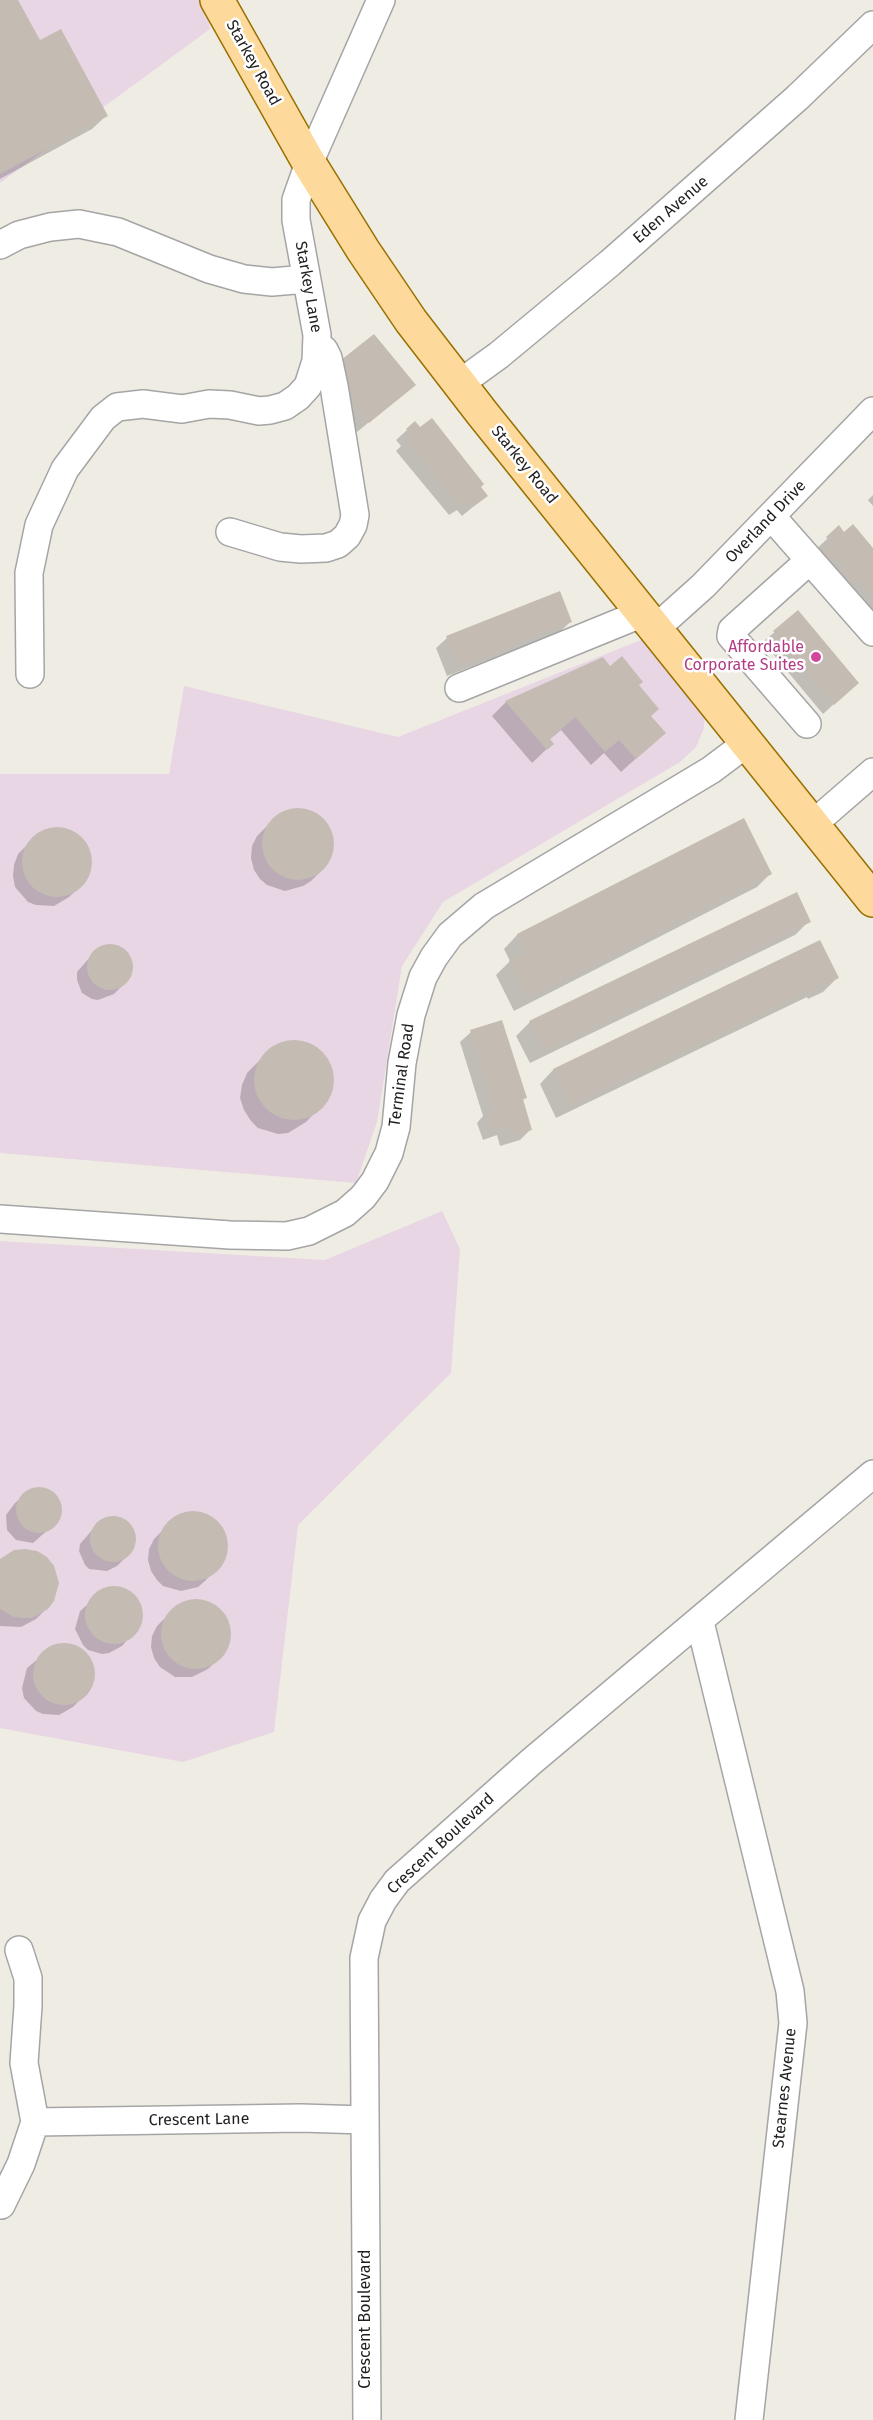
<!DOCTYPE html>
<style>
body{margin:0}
canvas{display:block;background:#efece4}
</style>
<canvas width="873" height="2420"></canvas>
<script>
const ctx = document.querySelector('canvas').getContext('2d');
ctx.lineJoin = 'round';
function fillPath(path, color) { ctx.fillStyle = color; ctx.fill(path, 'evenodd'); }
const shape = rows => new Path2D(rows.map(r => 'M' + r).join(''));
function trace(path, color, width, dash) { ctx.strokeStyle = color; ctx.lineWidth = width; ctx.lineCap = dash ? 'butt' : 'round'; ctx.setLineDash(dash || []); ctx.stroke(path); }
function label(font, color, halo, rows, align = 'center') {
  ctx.font = font + ' "Fira Sans",sans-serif'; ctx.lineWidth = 5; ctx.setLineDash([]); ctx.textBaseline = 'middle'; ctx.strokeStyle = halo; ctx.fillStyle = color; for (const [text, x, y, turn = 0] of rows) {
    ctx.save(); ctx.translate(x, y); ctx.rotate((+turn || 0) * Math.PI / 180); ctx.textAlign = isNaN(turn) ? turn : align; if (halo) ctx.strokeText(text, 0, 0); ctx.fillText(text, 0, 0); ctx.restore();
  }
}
const industrial = shape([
 [0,0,205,0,210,29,0,183],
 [646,638,705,712,704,728,696,747,680,762,443,902,402,966,377,1122,356,1183,0,1153,0,774,169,774,184,686,398,737],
 [442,1211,460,1249,451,1373,298,1525,274,1732,183,1762,0,1728,0,1241,325,1260]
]);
const shadow = shape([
 [0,0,16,0,39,42,106,116,92,129,0,179],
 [337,365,414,385,357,432,330,398],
 [407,430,479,487,486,496,462,516,457,510,449,515,396,451,401,446,396,440],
 [873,495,873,506,868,500],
 [839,528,844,534,873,550,873,627,813,552],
 [798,612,857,683,823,714,763,642],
 [570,622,560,632,447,676,436,648,447,638],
 [602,659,610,668,637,685,650,717,664,733,621,772,604,753,591,765,561,730,549,740,552,744,532,763,492,716,506,702],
 [299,809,310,811,321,817,328,826,333,844,331,853,322,870,311,881,303,886,285,891,267,885,260,879,254,870,251,858,252,846,257,836,277,816,287,811],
 [743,820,771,873,757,887,514,1011,496,975,510,961,504,949,517,935],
 [59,828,70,831,79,836,90,853,89,871,81,886,69,897,54,906,36,905,28,902,15,887,13,876,14,865,18,854,37,835,47,830],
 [809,921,795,935,530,1063,516,1036,530,1022],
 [111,945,125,950,129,955,132,967,125,983,114,994,98,1000,92,999,82,993,77,980,77,972,97,949],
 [837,978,823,992,808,999,807,997,556,1118,540,1084,553,1070],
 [471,1032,525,1098,522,1101,531,1129,520,1140,500,1146,497,1135,483,1140,477,1123,483,1116,460,1042],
 [295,1041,308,1043,319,1050,328,1060,332,1070,332,1090,327,1100,306,1122,288,1133,278,1134,258,1128,251,1121,244,1110,240,1098,242,1085,247,1073,271,1049,283,1043],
 [32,1489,47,1489,53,1493,60,1504,58,1521,33,1543,16,1540,7,1530,6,1515,15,1503],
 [194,1513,205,1515,214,1521,222,1529,226,1546,222,1563,205,1581,198,1587,181,1591,163,1586,157,1580,151,1571,148,1560,149,1549,154,1539,173,1520,183,1514],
 [114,1516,127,1522,132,1527,135,1538,128,1555,117,1566,107,1571,89,1569,85,1565,79,1551,80,1544,100,1521],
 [0,1561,47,1608,36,1619,21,1627,0,1626],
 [115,1588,132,1595,137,1602,141,1616,137,1629,122,1646,109,1653,102,1654,88,1650,83,1645,75,1629,80,1611,106,1589],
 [197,1600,208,1602,217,1608,224,1616,229,1634,228,1642,219,1658,208,1669,192,1677,175,1677,160,1667,154,1658,151,1647,152,1636,157,1626,176,1607,186,1602],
 [65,1644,83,1651,93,1666,93,1682,89,1690,73,1707,59,1715,43,1714,36,1711,24,1698,22,1688,27,1668,55,1645]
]);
const building = shape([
 [0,0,18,0,40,40,61,29,108,116,0,174],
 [374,334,416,385,369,423,340,387,348,380,336,364],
 [432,418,484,484,481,487,488,496,473,507,468,500,460,506,405,440,411,435,406,429,415,421,420,427],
 [853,524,873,548,873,598,858,580,854,584,842,571,846,567,837,557,830,563,821,552,831,543,826,537,839,525,844,532],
 [560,591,572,622,458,667,446,636],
 [798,610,859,683,834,705,773,631],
 [622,656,643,682,639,685,659,709,651,716,666,733,636,759,619,740,605,752,575,717,550,739,554,744,547,750,505,701,603,657,610,666],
 '262 844a36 36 0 1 1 72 0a36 36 0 1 1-72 0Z',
 [744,818,772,874,528,998,509,960,526,952,517,934],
 '22 862a35 35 0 1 1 70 0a35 35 0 1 1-70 0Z',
 [797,892,811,922,544,1051,529,1021],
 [820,940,839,978,822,986,821,985,570,1106,553,1069],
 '87 967a23 23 0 1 1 46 0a23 23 0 1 1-46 0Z',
 [502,1020,527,1098,523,1099,532,1130,511,1136,508,1126,493,1130,487,1111,494,1108,470,1030],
 '254 1080a40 40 0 1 1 80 0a40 40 0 1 1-80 0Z',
 '16 1510a23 23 0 1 1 46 0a23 23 0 1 1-46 0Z',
 '158 1546a35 35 0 1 1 70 0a35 35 0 1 1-70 0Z',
 '90 1539a23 23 0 1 1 46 0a23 23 0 1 1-46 0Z',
 [25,1549,37,1551,47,1557,54,1566,59,1583,54,1601,48,1609,32,1618,23,1618,14,1617,0,1609,0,1559,14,1550],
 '85 1615a29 29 0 1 1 58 0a29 29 0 1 1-58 0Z',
 '161 1634a35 35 0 1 1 70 0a35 35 0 1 1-70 0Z',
 '33 1674a31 31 0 1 1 62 0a31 31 0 1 1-62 0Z'
]);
const minor = shape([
 [0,245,19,235,50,227,79,224,118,232,209,269,244,279,272,282,306,279],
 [459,384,499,355,610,263,797,98,873,25],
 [771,516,873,632],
 [230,532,280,547,301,549,326,548,338,544,347,536,353,525,355,515,334,386,328,358,324,350,317,345],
 [655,629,703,586,873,411],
 [30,674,29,573,39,525,65,469,103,418,117,407,143,404,182,409,209,404,230,405,259,411,270,410,285,406,298,397,308,386,316,361,317,335,296,220,296,200,309,163,381,0],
 [459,688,643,613],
 [807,724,731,636,732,630,810,560],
 [813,824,873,772],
 [0,1219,230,1235,287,1236,309,1231,345,1213,363,1197,375,1181,389,1153,396,1127,402,1063,411,1015,423,977,434,957,450,935,484,906,711,770,747,743],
 [700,1622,790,1991,793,2023,749,2420],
 [35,2122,301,2118,364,2120],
 [1,2205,21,2164,35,2122,24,2063,28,2006,28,1978,19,1950],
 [367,2420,364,1958,372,1921,383,1900,397,1881,532,1761,873,1474]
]);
const major = shape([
 [217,0,309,163,363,250,411,321,482,413,873,900]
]);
const markers = [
 [816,657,6,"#d1479c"]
];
const streetNames = [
 ["Starkey Road",253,63,61],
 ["Eden Avenue",671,210,-41],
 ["Starkey Lane",308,287,80],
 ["Starkey Road",524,465,51],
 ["Overland Drive",766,522,-46],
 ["Terminal Road",402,1075,-82],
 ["Crescent Boulevard",441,1844,-43],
 ["Stearnes Avenue",785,2088,-84],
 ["Crescent Lane",199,2120,-1],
 ["Crescent Boulevard",366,2319,-90]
];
const hotelNames = [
 ["Affordable",804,648],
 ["Corporate Suites",804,666]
];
fillPath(industrial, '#e9d6e4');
fillPath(shadow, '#0003');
fillPath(building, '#c4bcb3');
trace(minor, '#a5a5a5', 30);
trace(major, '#997100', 36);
trace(minor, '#fff', 27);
trace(major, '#fdda9b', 33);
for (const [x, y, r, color] of markers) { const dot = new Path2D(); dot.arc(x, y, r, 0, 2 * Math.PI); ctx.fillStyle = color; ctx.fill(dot); trace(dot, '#fff', 2); }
label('16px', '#1e1e1e', '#fff', streetNames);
label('16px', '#b23c85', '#fff', hotelNames, 'right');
</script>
